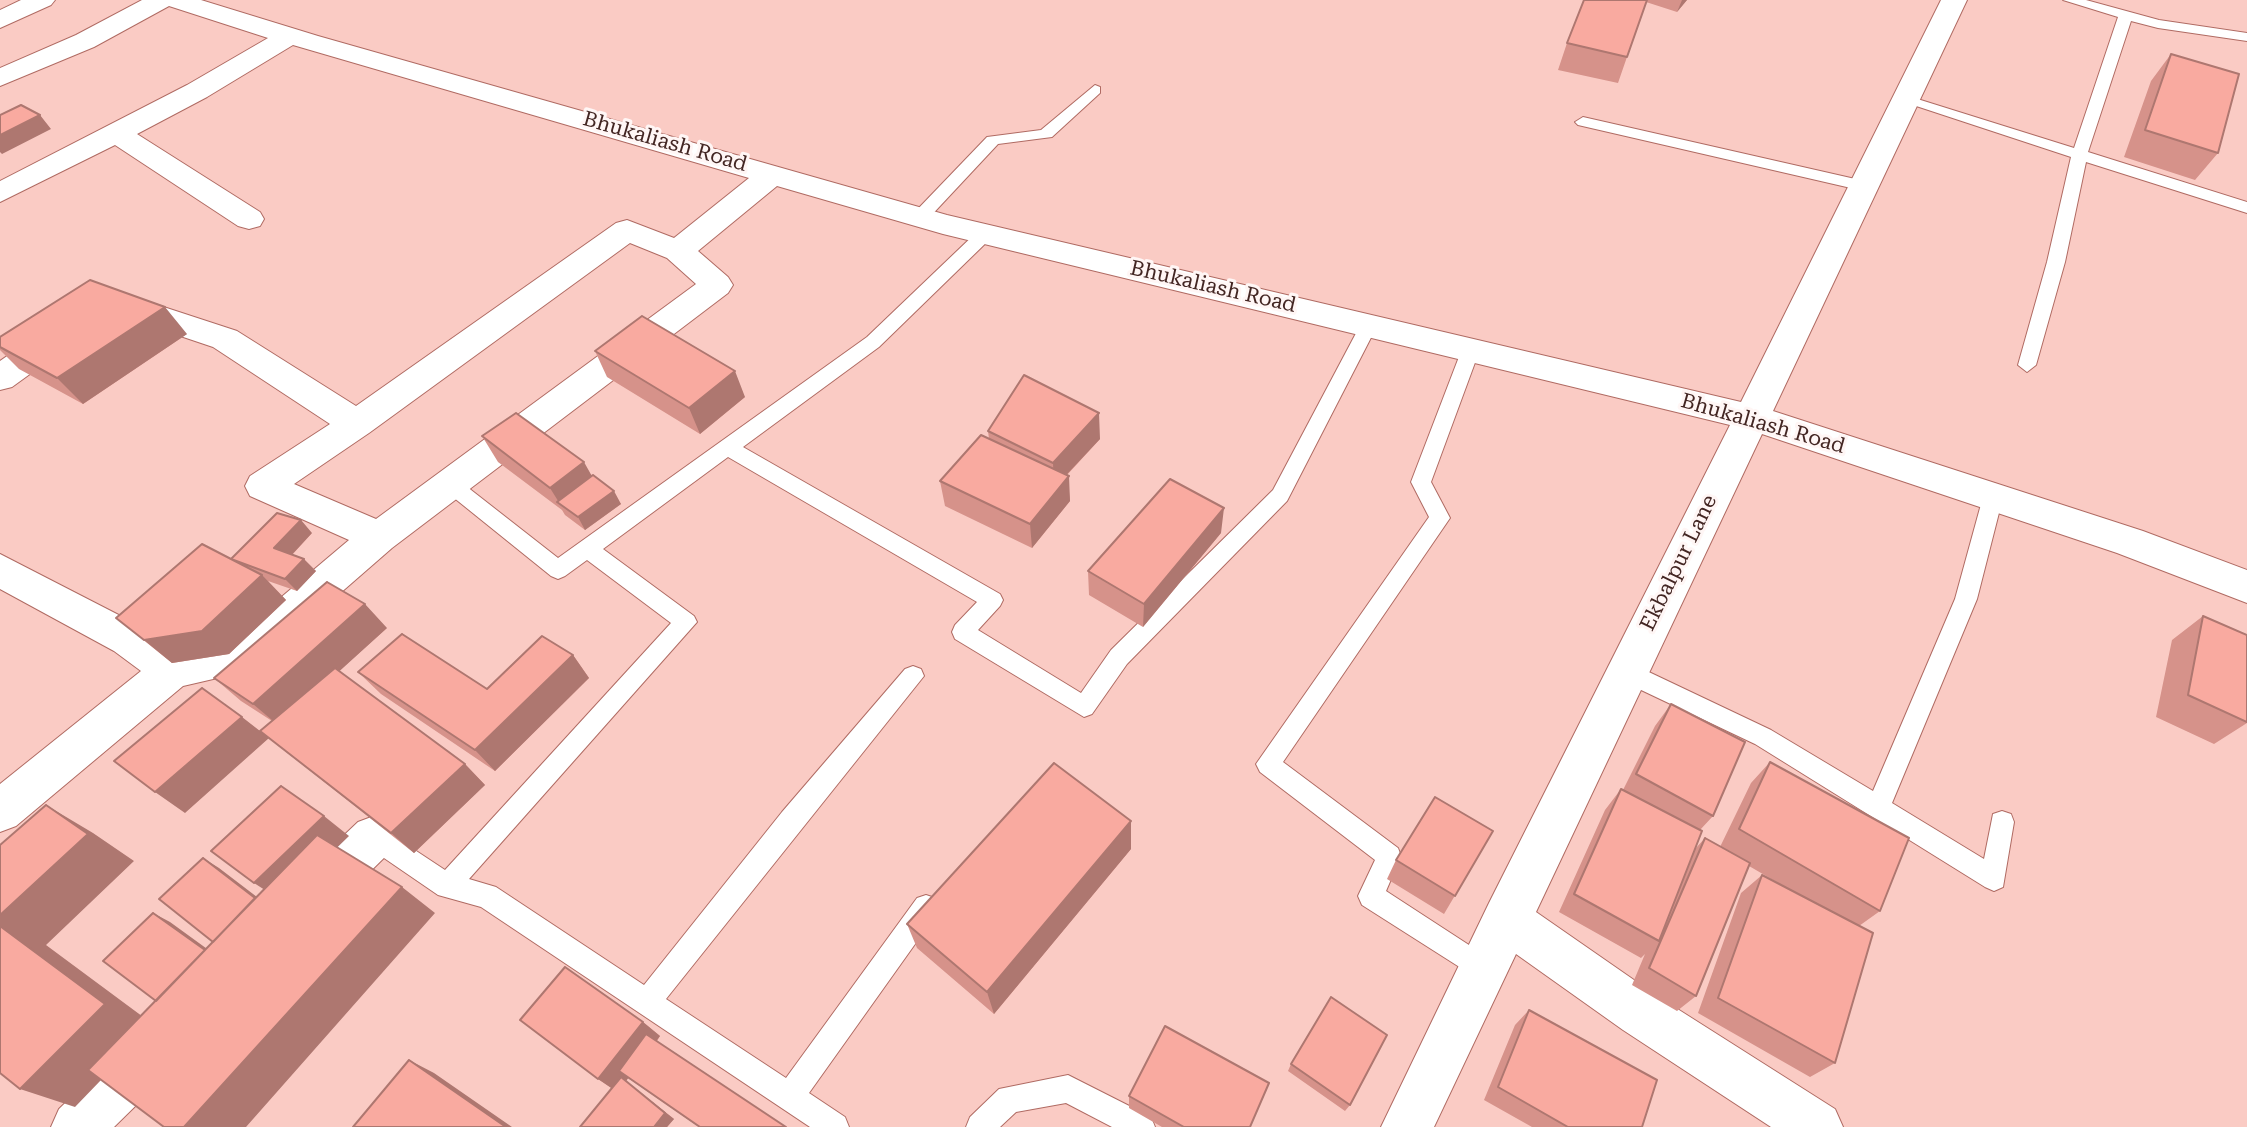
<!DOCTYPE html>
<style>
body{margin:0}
canvas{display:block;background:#facbc4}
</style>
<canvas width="2247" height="1127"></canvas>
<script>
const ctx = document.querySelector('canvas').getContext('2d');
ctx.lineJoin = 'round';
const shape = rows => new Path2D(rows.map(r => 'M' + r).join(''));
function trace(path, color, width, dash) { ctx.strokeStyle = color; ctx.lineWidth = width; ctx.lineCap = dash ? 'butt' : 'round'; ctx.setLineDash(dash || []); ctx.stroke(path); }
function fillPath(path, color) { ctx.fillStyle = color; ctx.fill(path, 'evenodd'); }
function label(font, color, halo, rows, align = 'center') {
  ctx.font = font + ' "Roboto Serif",serif'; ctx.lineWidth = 6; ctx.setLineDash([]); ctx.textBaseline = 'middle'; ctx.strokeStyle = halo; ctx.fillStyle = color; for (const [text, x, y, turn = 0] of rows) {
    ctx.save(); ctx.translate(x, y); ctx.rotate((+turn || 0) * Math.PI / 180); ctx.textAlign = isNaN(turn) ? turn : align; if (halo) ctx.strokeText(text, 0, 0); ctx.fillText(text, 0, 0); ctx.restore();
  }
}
const lane = shape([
 [2063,0,2086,0,2159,20,2247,33,2247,41,2158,28,2131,21,2088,152,2247,202,2247,213,2086,162,2065,262,2036,365,2027,372,2018,365,2047,262,2071,157,1898,100,1906,95,1911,97,2074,148,2118,17,2063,0],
 [1095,85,1100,87,1100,93,1052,137,998,144,926,221,914,221,914,213,987,137,1041,130,1095,85],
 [1583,117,1864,181,1872,186,1864,191,1578,125,1575,122,1583,117],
 [985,229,991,230,993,234,991,238,879,347,743,447,1000,594,1003,600,1000,606,978,630,1081,693,1111,650,1273,490,1363,320,1375,320,1378,324,1287,501,1127,664,1092,714,1084,717,955,639,952,632,955,625,977,602,728,457,603,549,694,616,697,622,469,879,496,887,644,985,782,812,905,669,913,666,921,669,924,676,666,999,786,1078,917,898,926,895,935,898,939,907,935,916,809,1093,845,1117,849,1127,810,1127,481,907,438,895,365,845,362,837,365,829,374,826,383,829,445,870,671,623,587,560,565,576,558,579,551,576,443,489,440,484,443,479,457,479,558,558,867,337,979,230,985,229],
 [1471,343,1480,349,1431,482,1450,518,1283,762,1398,848,1401,856,1386,891,1492,960,1496,969,1492,978,1483,982,1362,905,1358,896,1375,860,1260,772,1256,764,1429,517,1411,482,1462,349,1471,343],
 [1993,489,2000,491,2003,497,1977,599,1892,803,1984,859,1993,814,2002,811,2011,814,2014,822,2003,887,1994,891,1985,887,1755,744,1618,679,1615,672,1618,665,1626,662,1634,665,1771,730,1873,791,1955,599,1983,497,1986,491,1993,489],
 [1068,1075,1151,1117,1155,1127,1112,1127,1066,1103,1016,1112,1000,1127,966,1127,970,1117,999,1089,1068,1075]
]);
const street = shape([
 [21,0,55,0,51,5,0,28,0,10,21,0],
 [142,0,201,0,318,36,947,215,1741,402,1941,0,1967,0,1773,411,2143,531,2247,570,2247,603,2117,553,1762,434,1536,912,1657,996,1835,1109,1843,1127,1771,1127,1623,1030,1516,954,1434,1127,1381,1127,1489,903,1730,425,943,234,777,186,698,251,728,277,733,285,728,293,392,548,252,670,183,686,16,826,0,832,0,784,141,671,114,651,0,589,0,554,142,627,178,652,227,643,349,540,250,496,245,486,250,476,330,424,213,347,118,315,114,307,118,299,130,296,237,331,356,406,616,223,627,220,674,238,749,178,293,45,207,97,137,134,260,212,264,219,260,226,249,229,238,226,115,145,0,202,0,181,187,85,268,38,169,6,94,47,0,86,0,68,76,35,142,0],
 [630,243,667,258,696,284,376,519,294,484,369,433,630,243],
 [58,325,70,329,75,337,70,345,12,387,0,390,0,361,46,329,58,325],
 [374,816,390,822,396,837,390,852,332,909,316,915,300,909,293,893,300,877,358,822,374,816],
 [153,1028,171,1035,178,1053,171,1071,114,1127,51,1127,59,1109,135,1035,153,1028]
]);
const wall = shape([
 [1584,0,1687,0,1677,12,1646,2,1618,83,1558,70,1567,43],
 [2171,54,2218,153,2195,180,2124,157,2151,81],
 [187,334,83,404,19,369,0,350,0,337],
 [595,351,745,397,700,434,607,377],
 [988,431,1100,439,1067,475,1070,501,1032,548,945,506,940,481,989,439],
 [482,436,592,475,621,504,585,530,565,515,562,510,498,462],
 [312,533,292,555,316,571,297,591,268,581,286,600,229,654,172,663,116,618,231,559],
 [1221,533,1143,627,1089,595,1088,571],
 [2203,616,2247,635,2247,723,2214,744,2156,717,2172,640],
 [387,628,339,671,465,764,485,785,414,853,260,731,272,721,241,701,214,678],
 [573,655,589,678,495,771,381,694,358,672,487,689],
 [1671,704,1713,816,1700,830,1695,849,1705,838,1720,847,1751,783,1770,762,1880,911,1859,926,1835,1063,1810,1077,1698,1013,1741,893,1762,875,1780,884,1749,866,1696,996,1677,1011,1632,985,1645,954,1641,958,1559,912,1605,810,1621,789,1623,790,1655,726],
 [1493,831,1444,914,1387,879,1396,860],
 [1131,849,994,1014,917,948,907,924],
 [1529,1010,1642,1127,1532,1127,1484,1100,1515,1025],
 [643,1022,660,1036,657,1041,786,1127,699,1127,628,1078,626,1081,674,1119,667,1127,580,1127,612,1088,598,1079],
 [1291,1064,1350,1105,1345,1111,1288,1071],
 [1129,1096,1250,1127,1162,1127,1129,1108]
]);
const shadedWall = shape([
 [1682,0,1687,0,1677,12],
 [40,115,51,129,2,154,0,152,0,135],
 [165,307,187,334,83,404,57,378],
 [735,371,745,397,700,434,689,408],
 [1099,413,1100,439,1054,488,1053,463],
 [584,462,598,487,560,504,550,488],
 [1069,476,1070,501,1032,548,1030,524],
 [614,491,621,504,585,530,578,517],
 [1224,508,1221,533,1143,627,1144,604],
 [301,520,312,533,286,561,274,548],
 [304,559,316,571,297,591,285,579],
 [262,575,286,600,229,654,172,663,144,640],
 [365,604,387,628,279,726,253,704],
 [573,655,589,678,495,771,475,750],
 [242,717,269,738,185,813,155,792],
 [465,764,485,785,414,853,391,833],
 [46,805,93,833,134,861,46,945,154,1025,75,1107,20,1089,0,926,0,915],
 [324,816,349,836,282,901,254,883],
 [1131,821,1131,849,994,1014,987,992],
 [203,858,219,868,274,910,230,952],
 [402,887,435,913,246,1127,184,1127],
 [153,913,170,922,221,959,173,1009],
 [643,1022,660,1036,626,1081,674,1119,667,1127,654,1127,617,1092,598,1079],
 [409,1060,434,1073,512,1127,506,1127]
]);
const building = shape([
 [1584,0,1647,0,1627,57,1567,43,1584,0],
 [2171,54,2239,74,2218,153,2145,130,2171,54],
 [21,105,40,115,0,135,0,115,21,105],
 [90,280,165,307,57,378,0,347,0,337,90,280],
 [642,316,735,371,689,408,595,351,642,316],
 [1024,375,1099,413,1053,463,988,431,1024,375],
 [516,413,584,462,550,488,482,436,516,413],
 [981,435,1069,476,1030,524,940,481,981,435],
 [593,475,614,491,578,517,557,502,593,475],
 [1170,479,1224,508,1144,604,1088,571,1170,479],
 [277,513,301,520,274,548,304,559,285,579,231,559,277,513],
 [202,544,262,575,202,631,144,640,116,618,202,544],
 [327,582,365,604,253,704,214,678,327,582],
 [2203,616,2247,635,2247,722,2188,695,2203,616],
 [402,634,487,689,542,636,573,655,475,750,358,672,402,634],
 [335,668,465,764,391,833,260,731,335,668],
 [202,688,242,717,155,792,114,761,202,688],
 [1671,704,1745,742,1713,816,1636,774,1671,704],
 [1770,762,1909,838,1880,911,1739,829,1770,762],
 [1054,763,1131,821,987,992,907,924,1054,763],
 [281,786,324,816,254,883,211,851,281,786],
 [1621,789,1702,831,1659,941,1574,894,1621,789],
 [1435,797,1493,831,1455,896,1396,860,1435,797],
 [46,805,88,834,0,915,0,845,46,805],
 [317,835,402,887,184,1127,164,1127,88,1070,317,835],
 [1705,838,1750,863,1696,996,1649,968,1705,838],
 [203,858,255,898,213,942,159,899,203,858],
 [1762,875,1873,933,1835,1063,1718,998,1762,875],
 [153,913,205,950,156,1001,103,961,153,913],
 [0,926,105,1004,20,1089,0,1073,0,926],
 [565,967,643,1022,598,1079,520,1020,565,967],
 [1331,997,1387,1035,1350,1105,1291,1064,1331,997],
 [1529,1010,1657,1080,1642,1127,1568,1127,1498,1087,1529,1010],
 [1165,1026,1269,1083,1250,1127,1184,1127,1129,1096,1165,1026],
 [646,1034,786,1127,700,1127,619,1071,646,1034],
 [409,1060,506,1127,353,1127,409,1060],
 [621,1077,665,1113,654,1127,580,1127,621,1077]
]);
const streetNames = [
 ["Bhukaliash Road",665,142,16],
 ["Bhukaliash Road",1213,287,13],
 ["Bhukaliash Road",1763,424,16],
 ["Ekbalpur Lane",1679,563,-64]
];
trace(lane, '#b06b63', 2);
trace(street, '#b06b63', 2);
fillPath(lane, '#fff');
fillPath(street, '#fff');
fillPath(wall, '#d6928a');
fillPath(shadedWall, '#ae7770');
fillPath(building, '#f9aaa0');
trace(building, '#ae7770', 2);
label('21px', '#432623', '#fff6f5', streetNames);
</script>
